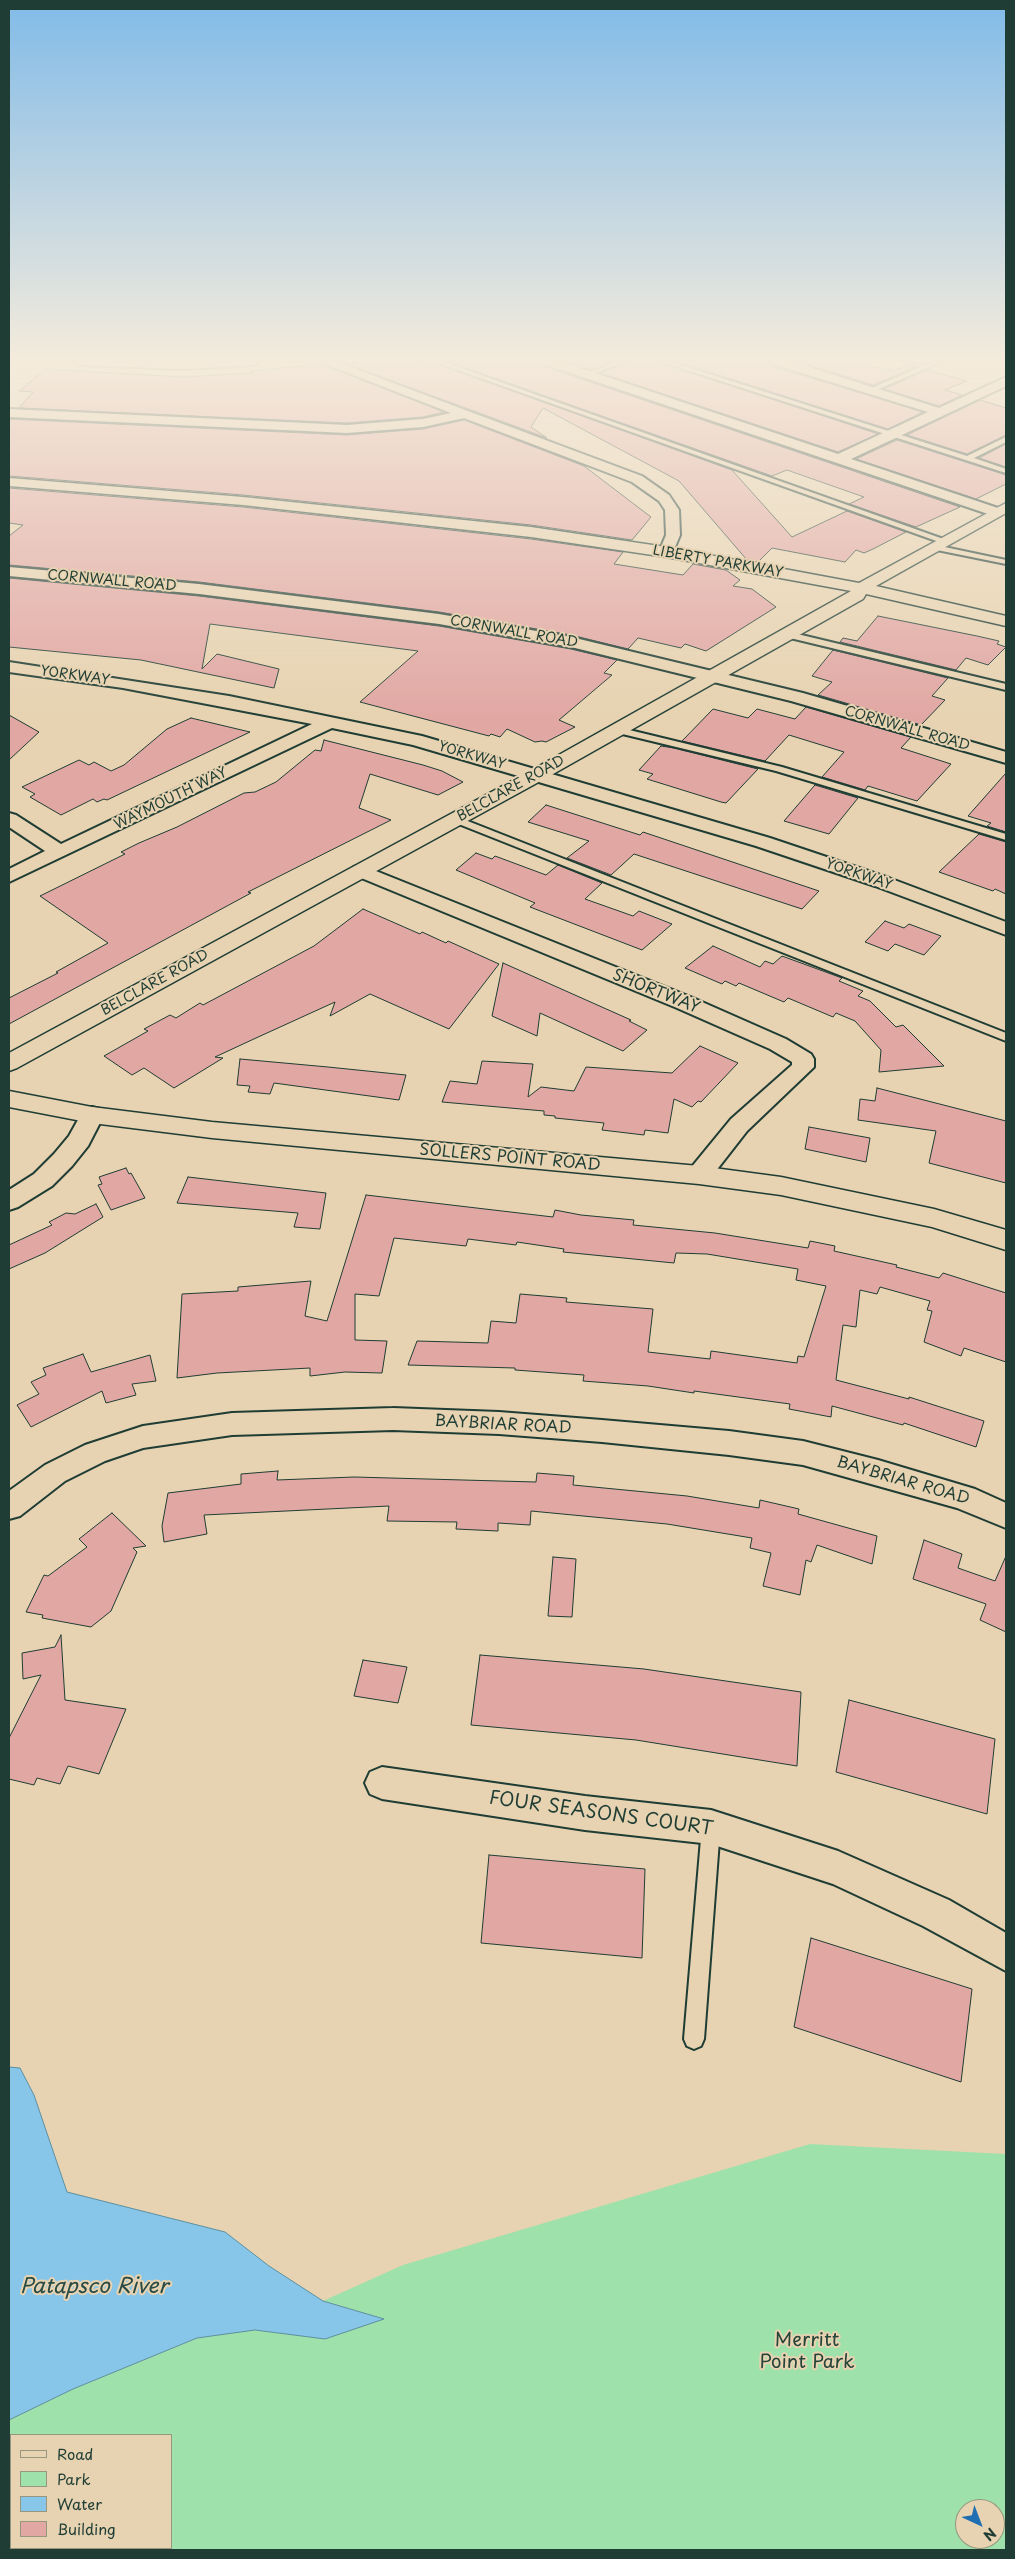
<!DOCTYPE html>
<style>
body{margin:0}
#map{position:relative;width:1015px;height:2559px;overflow:hidden;background:#e7d3b1;font-family:"Playpen Sans",sans-serif}
canvas{display:block}
.frame{position:absolute;inset:0;border:10px solid #1f3d34;pointer-events:none}
.legend{position:absolute;left:10px;top:2434px;width:162px;height:115px;box-sizing:border-box;background:#e7d3b1;border:1px solid #97977f;margin:0;padding:6px 9px;list-style:none;font-size:15px;color:#1f3d34}
.legend li{display:flex;align-items:center;gap:10px;height:25px}
.legend b{width:25px;border:1px solid #97977f}
.north{position:absolute;left:955px;top:2499px;width:50px;height:50px;box-sizing:border-box;background:#e7d3b1;border:1px solid #97977f;border-radius:50%;rotate:137deg;font-size:14px;font-weight:700;line-height:20px;text-align:center;color:#1f3d34}
.north::after{content:'';display:block;margin:auto;width:18px;height:22px;background:#1f6fb2;clip-path:polygon(50% 0,100% 100%,50% 72%,0 100%)}
</style>
<div id="map">
<canvas width="1015" height="2559"></canvas>
<div class="frame"></div>
<ul class="legend">
<li><b style="height:6px;background:#e7d3b1"></b>Road</li>
<li><b style="height:14px;background:#9fe1ab"></b>Park</li>
<li><b style="height:14px;background:#87c6e8"></b>Water</li>
<li><b style="height:14px;background:#e1a7a3"></b>Building</li>
</ul>
<div class="north">N</div>
</div>
<script>
const ctx = document.querySelector('canvas').getContext('2d');
ctx.lineJoin = 'round';
function fillPath(path, color) { ctx.fillStyle = color; ctx.fill(path, 'evenodd'); }
const shape = rows => new Path2D(rows.map(r => 'M' + r).join(''));
function trace(path, color, width, dash) { ctx.strokeStyle = color; ctx.lineWidth = width; ctx.lineCap = dash ? 'butt' : 'round'; ctx.setLineDash(dash || []); ctx.stroke(path); }
function label(font, color, halo, rows, align = 'center') {
  ctx.font = font + ' "Playpen Sans",sans-serif'; ctx.lineWidth = 4; ctx.setLineDash([]); ctx.textBaseline = 'middle'; ctx.strokeStyle = halo; ctx.fillStyle = color; for (const [text, x, y, turn = 0] of rows) {
    ctx.save(); ctx.translate(x, y); ctx.rotate((+turn || 0) * Math.PI / 180); ctx.textAlign = isNaN(turn) ? turn : align; if (halo) ctx.strokeText(text, 0, 0); ctx.fillText(text, 0, 0); ctx.restore();
  }
}
const green = shape([
 [810,2144,1006,2154,1006,2550,9,2550,9,2420,73,2389,197,2338,255,2330,325,2339,383,2319,323,2301,403,2265],
 [11,2435,171,2435,171,2548,11,2548],
 [965,2509,995,2509,995,2539,965,2539]
]);
const water = shape([
 [9,2067,20,2068,34,2095,67,2192,225,2232,269,2266,323,2301,384,2319,325,2339,255,2330,197,2338,73,2389,9,2420,9,2067]
]);
const building = shape([
 [431,361,732,470,792,537,847,511,906,532,873,549,864,553,856,550,845,562,772,548,758,562,747,560,679,481,543,408,531,427,547,438,341,362,431,361],
 [446,361,540,361,543,366,960,507,916,527,849,504,864,497,787,470,772,476,446,361],
 [564,361,614,361,591,370,564,361],
 [629,361,657,361,878,434,838,452,600,373,629,361],
 [674,361,769,361,772,366,923,412,888,429,674,361],
 [817,361,851,361,893,371,909,365,915,367,873,385,809,365,817,361],
 [320,364,444,412,423,417,347,423,19,408,33,392,19,391,46,369,183,377,252,373,251,371,320,364],
 [927,370,967,381,945,390,962,395,939,406,884,389,927,370],
 [980,400,1006,408,1006,435,967,454,907,435,980,400],
 [9,419,347,435,423,429,464,420,584,466,651,517,632,540,531,525,243,495,9,476,9,419],
 [897,440,1006,475,1006,484,976,499,856,459,897,440],
 [1006,444,1006,467,979,458,1006,444],
 [9,488,243,507,531,539,623,552,614,564,683,575,693,564,726,570,740,580,733,586,752,589,776,607,706,651,685,644,681,648,638,638,628,649,571,635,439,612,199,582,9,565,9,536,23,525,9,523,9,488],
 [9,578,199,596,439,626,571,649,617,660,604,673,612,675,559,720,575,727,546,742,542,741,535,742,507,729,500,737,491,734,489,736,360,702,418,651,210,624,202,669,217,654,279,669,274,688,141,660,9,647,9,578],
 [878,616,977,636,999,641,997,644,1006,647,988,665,966,658,956,670,840,642,843,638,857,641,878,616],
 [833,650,948,678,932,696,945,700,921,725,818,695,832,682,812,676,833,650],
 [806,707,911,737,901,748,951,764,917,801,868,786,865,790,822,777,844,752,789,735,765,761,682,741,713,709,748,718,757,709,795,719,806,707],
 [9,715,39,732,9,760,9,715],
 [191,718,250,732,107,800,104,799,97,802,93,799,61,815,30,797,35,794,22,787,79,760,89,765,94,762,111,771,124,765,167,729,191,718],
 [324,740,423,765,442,771,463,782,438,795,370,774,359,808,391,820,248,892,251,893,9,1024,9,998,58,973,56,972,108,943,40,896,125,854,121,852,139,843,177,827,244,793,255,792,276,782,315,750,321,751,324,740],
 [661,746,674,748,758,769,726,803,721,802,647,779,653,774,639,770,661,746],
 [1006,773,1006,832,987,826,991,823,968,816,1006,773],
 [815,785,858,798,829,834,784,821,815,785],
 [546,805,640,835,643,832,819,891,802,909,634,854,611,875,567,858,589,841,528,822,546,805],
 [979,834,1006,842,1006,894,995,889,993,891,939,872,979,834],
 [476,853,492,859,495,856,546,875,558,865,602,883,585,899,633,916,639,911,672,924,642,950,530,907,535,903,456,870,476,853],
 [363,909,420,934,422,932,446,943,448,941,499,964,449,1029,370,994,330,1016,335,1002,256,1038,215,1057,223,1058,174,1088,144,1068,132,1075,104,1056,148,1031,144,1029,170,1015,176,1018,200,1003,203,1005,314,946,363,909],
 [885,921,904,928,909,924,941,936,924,955,895,944,888,951,865,942,885,921],
 [713,946,760,967,765,961,773,964,782,956,842,978,839,981,863,991,858,996,870,1001,896,1027,903,1025,944,1066,879,1072,881,1050,855,1021,836,1013,833,1017,788,998,784,1002,739,983,736,986,725,981,722,984,685,968,713,946],
 [503,963,631,1020,629,1021,647,1030,623,1051,540,1013,537,1036,492,1016,503,963],
 [700,1046,738,1063,701,1102,698,1101,692,1107,674,1099,668,1133,645,1130,644,1135,602,1130,604,1123,555,1118,555,1116,544,1115,544,1111,442,1102,450,1081,477,1084,482,1061,533,1064,528,1097,541,1087,574,1091,586,1067,672,1073,700,1046],
 [240,1059,328,1067,406,1075,399,1100,274,1083,270,1094,248,1092,250,1086,237,1085,240,1059],
 [877,1088,1006,1121,1006,1183,929,1163,936,1131,858,1120,860,1099,875,1101,877,1088],
 [809,1127,870,1138,866,1162,805,1149,809,1127],
 [126,1168,129,1174,131,1173,145,1198,111,1210,98,1185,102,1184,99,1177,126,1168],
 [188,1177,326,1193,320,1229,294,1227,298,1213,177,1203,188,1177],
 [366,1195,553,1217,555,1210,581,1215,634,1220,633,1225,715,1233,808,1248,810,1241,835,1246,834,1251,897,1265,896,1267,939,1278,943,1273,1006,1293,1006,1362,964,1348,961,1356,924,1342,932,1311,927,1310,930,1301,880,1287,877,1294,860,1290,856,1327,843,1325,836,1380,909,1399,909,1397,984,1421,976,1447,904,1423,903,1425,832,1406,831,1417,789,1409,790,1404,694,1391,694,1393,648,1386,583,1381,584,1375,515,1370,515,1368,408,1365,417,1341,488,1343,491,1321,516,1323,520,1294,567,1298,566,1302,653,1309,648,1352,710,1359,711,1351,797,1363,798,1356,804,1357,826,1286,796,1280,798,1269,707,1254,676,1253,674,1263,563,1252,564,1249,517,1242,516,1245,468,1239,466,1246,394,1238,379,1296,355,1294,355,1340,387,1341,382,1373,345,1372,310,1376,310,1368,217,1373,177,1378,182,1294,238,1291,238,1287,311,1281,305,1316,327,1321,366,1195],
 [96,1204,103,1217,45,1253,9,1269,9,1245,52,1225,49,1222,66,1213,75,1214,96,1204],
 [83,1354,91,1372,150,1355,156,1381,132,1384,136,1395,106,1403,102,1391,31,1427,17,1405,39,1394,31,1382,46,1375,43,1368,83,1354],
 [278,1471,277,1480,354,1477,536,1482,537,1473,574,1476,573,1485,687,1496,759,1508,760,1500,799,1509,798,1514,877,1536,872,1564,817,1545,811,1562,806,1560,800,1595,763,1586,771,1553,750,1548,752,1538,667,1524,531,1511,530,1525,498,1523,498,1531,456,1529,457,1522,387,1521,389,1506,204,1515,207,1534,164,1542,162,1526,168,1493,241,1484,241,1474,278,1471],
 [112,1513,146,1546,133,1548,137,1552,111,1611,91,1627,42,1618,43,1615,26,1612,44,1575,48,1576,87,1547,79,1539,112,1513],
 [924,1540,962,1554,958,1568,995,1581,1006,1556,1006,1632,980,1620,986,1604,913,1579,924,1540],
 [553,1557,576,1559,572,1617,548,1616,553,1557],
 [61,1635,65,1700,126,1709,99,1774,68,1766,60,1784,37,1778,34,1785,9,1779,9,1738,41,1675,23,1679,22,1653,55,1647,61,1635],
 [480,1655,644,1669,801,1692,797,1766,636,1740,471,1725,480,1655],
 [363,1660,407,1667,398,1703,354,1696,363,1660],
 [849,1700,995,1739,987,1814,836,1772,849,1700],
 [489,1855,645,1869,642,1958,481,1943,489,1855],
 [811,1938,972,1989,961,2082,794,2027,811,1938]
]);
const service = shape([
 [433,361,441,361,949,541,942,543,433,361],
 [619,361,627,361,589,375,584,374,619,361],
 [659,361,668,361,967,456,1006,437,1006,442,974,458,1006,469,1006,473,659,361],
 [807,361,815,361,798,368,793,367,807,361],
 [903,361,926,365,935,361,943,361,874,391,870,391,870,389,920,367,903,361],
 [935,545,1006,560,1006,564,932,549,931,547,935,545],
 [789,632,1006,684,1006,690,786,637,785,635,789,632],
 [617,727,782,767,1006,834,1006,840,776,771,614,732,614,728,617,727],
 [455,816,1006,1033,1006,1041,451,821,450,819,455,816],
 [711,1818,717,1821,720,1827,704,2039,701,2046,694,2049,687,2046,684,2039,702,1827,705,1821,711,1818]
]);
const minor = shape([
 [72,361,261,361,255,365,186,369,78,365,72,361],
 [318,361,334,361,642,476,669,495,679,510,680,535,673,552,666,556,659,552,666,535,665,510,659,501,632,482,464,418,423,427,347,433,9,417,9,409,347,425,423,419,451,413,318,361],
 [542,361,559,361,838,454,928,412,773,364,771,361,789,361,939,408,1006,377,1006,386,851,459,1001,509,1003,512,996,516,991,515,544,364,542,361],
 [9,567,199,584,439,614,571,637,803,693,1006,752,1006,763,791,701,571,647,439,624,199,594,9,576,9,567],
 [9,662,229,696,422,736,770,838,889,878,1006,922,1006,935,875,886,756,846,413,745,332,728,9,882,9,869,45,851,9,827,9,813,16,815,61,844,312,724,123,688,9,672,9,662],
 [361,865,693,998,786,1039,811,1054,814,1059,814,1067,747,1131,708,1181,699,1183,690,1181,687,1175,690,1169,731,1119,792,1065,792,1062,770,1049,677,1008,354,875,351,871,354,867,361,865],
 [92,1107,100,1109,104,1115,88,1146,72,1166,52,1186,18,1207,9,1210,9,1190,34,1174,54,1154,69,1136,84,1109,92,1107],
 [393,1408,499,1412,602,1420,729,1431,803,1441,878,1460,975,1489,1006,1503,1006,1528,957,1508,803,1465,729,1455,602,1442,499,1434,393,1430,232,1435,143,1448,105,1461,65,1481,20,1516,9,1519,9,1491,45,1465,85,1445,143,1426,232,1413,393,1408],
 [382,1767,585,1796,711,1810,838,1851,949,1900,1006,1933,1006,1971,923,1926,833,1884,711,1844,585,1830,382,1799,370,1794,365,1783,370,1772,382,1767]
]);
const tertiary = shape([
 [9,478,243,497,531,527,666,547,859,583,1006,503,1006,513,876,586,1006,616,1006,626,866,594,863,599,546,778,17,1068,9,1071,9,1053,532,770,851,591,666,557,531,537,243,505,9,486,9,478]
]);
const secondary = shape([
 [9,1091,92,1107,212,1122,699,1166,781,1177,934,1209,1006,1230,1006,1250,932,1227,781,1195,699,1184,212,1138,92,1123,9,1107,9,1091]
]);
const farStreetnames = [
 ["LIBERTY PARKWAY",718,562,10],
 ["CORNWALL ROAD",112,581,5],
 ["CORNWALL ROAD",514,632,10],
 ["YORKWAY",75,676,8],
 ["CORNWALL ROAD",907,729,16],
 ["YORKWAY",472,756,16],
 ["BELCLARE ROAD",511,789,-29],
 ["WAYMOUTH WAY",171,799,-26],
 ["YORKWAY",859,875,19],
 ["BELCLARE ROAD",155,983,-29]
];
const streetNames = [
 ["SHORTWAY",656,992,22],
 ["SOLLERS POINT ROAD",510,1158,5],
 ["BAYBRIAR ROAD",503,1425,3],
 ["BAYBRIAR ROAD",903,1481,16]
];
const nearStreetnames = [
 ["FOUR SEASONS COURT",601,1814,8]
];
const nearParknames = [
 ["Merritt",807,2341],
 ["Point Park",807,2363]
];
const nearWaternames = [
 ["Patapsco River",94,2287]
];
fillPath(green, '#9fe1ab');
fillPath(water, '#87c6e8');
trace(water, '#5d8fa0', 1);
fillPath(building, '#e1a7a3');
trace(building, '#1f3d34', 1);
trace(service, '#1f3d34', 4);
trace(minor, '#1f3d34', 4);
trace(tertiary, '#1f3d34', 3);
trace(secondary, '#1f3d34', 3);
fillPath(service, '#e7d3b1');
fillPath(minor, '#e7d3b1');
fillPath(tertiary, '#e7d3b1');
fillPath(secondary, '#e7d3b1');
const sky = ctx.createLinearGradient(0, 0, 0, 719);
sky.addColorStop(0, '#81bbe8');
sky.addColorStop(0.5, '#f4ebdc');
sky.addColorStop(1, '#f4ebdc00');
ctx.fillStyle = sky;
ctx.fillRect(0, 0, 1015, 719);
label('14px', '#1f3d34', '#e7d3b1', farStreetnames);
label('16px', '#1f3d34', '#e7d3b1', streetNames);
label('19px', '#1f3d34', '#e7d3b1', nearStreetnames);
label('19px', '#25453a', '#e7d3b1', nearParknames);
label('italic 21px', '#294b46', '#e7d3b1', nearWaternames);
</script>
